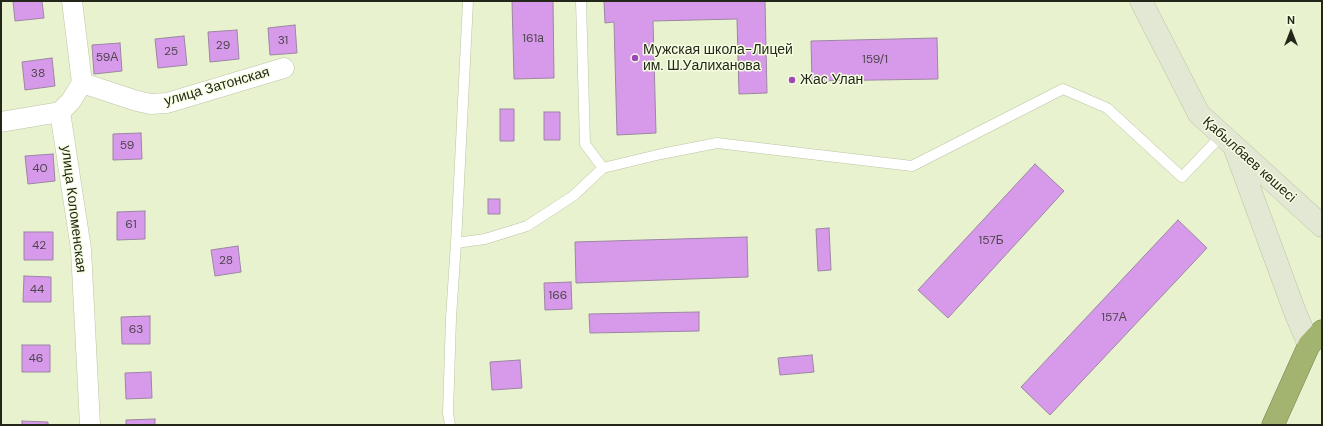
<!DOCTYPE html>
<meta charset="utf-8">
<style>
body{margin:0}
#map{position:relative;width:1323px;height:426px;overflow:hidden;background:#e8f2cf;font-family:"DM Sans",sans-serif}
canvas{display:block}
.frame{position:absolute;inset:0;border:2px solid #23271a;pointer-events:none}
.north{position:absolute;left:1271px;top:12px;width:40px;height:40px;-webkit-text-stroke:3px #f6fee2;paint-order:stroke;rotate:0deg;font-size:11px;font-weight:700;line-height:16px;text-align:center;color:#23271a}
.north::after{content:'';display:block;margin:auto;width:14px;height:18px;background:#23271a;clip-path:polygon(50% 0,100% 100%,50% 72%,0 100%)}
</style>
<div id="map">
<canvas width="1323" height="426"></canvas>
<div class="frame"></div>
<div class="north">N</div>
</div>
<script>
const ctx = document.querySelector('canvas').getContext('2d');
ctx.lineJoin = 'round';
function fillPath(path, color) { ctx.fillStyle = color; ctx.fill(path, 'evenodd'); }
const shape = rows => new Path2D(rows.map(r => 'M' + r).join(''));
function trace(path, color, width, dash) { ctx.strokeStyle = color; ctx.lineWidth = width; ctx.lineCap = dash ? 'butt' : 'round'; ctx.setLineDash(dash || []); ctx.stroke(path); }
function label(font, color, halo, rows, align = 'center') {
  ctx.font = font + ' "DM Sans",sans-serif'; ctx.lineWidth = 3; ctx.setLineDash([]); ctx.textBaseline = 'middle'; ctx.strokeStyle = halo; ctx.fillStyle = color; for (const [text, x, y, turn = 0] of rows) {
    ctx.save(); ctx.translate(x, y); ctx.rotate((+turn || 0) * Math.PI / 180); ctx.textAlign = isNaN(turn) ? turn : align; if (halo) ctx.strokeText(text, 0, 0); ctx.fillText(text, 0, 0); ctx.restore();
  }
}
const building = shape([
 [13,1,42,1,44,18,15,21,13,1],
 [512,1,553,1,554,78,514,79,512,1],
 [604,1,765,1,767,93,739,94,737,19,653,21,656,133,617,135,614,22,605,23,604,1],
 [295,25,297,53,270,55,268,28,295,25],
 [237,30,239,59,210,62,208,32,237,30],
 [184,36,187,65,158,68,155,39,184,36],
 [937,38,938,79,812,81,811,41,937,38],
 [120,43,122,71,94,74,92,45,120,43],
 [52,58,55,86,25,90,22,62,52,58],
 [500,109,514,109,514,141,500,141,500,109],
 [544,112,560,112,560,140,544,140,544,112],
 [141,133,142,159,113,160,113,134,141,133],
 [53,154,55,181,28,184,25,156,53,154],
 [1035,164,1064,191,948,318,918,290,1035,164],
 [488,199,500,199,500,214,488,214,488,199],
 [145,211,145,239,117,240,117,212,145,211],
 [1178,220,1207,248,1050,415,1021,387,1178,220],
 [829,228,831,270,818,271,816,229,829,228],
 [24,232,53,232,53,260,24,260,24,232],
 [747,237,748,277,576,283,575,242,747,237],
 [238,246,241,272,215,276,211,250,238,246],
 [24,276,51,277,51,302,23,302,24,276],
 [571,282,572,309,545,310,544,283,571,282],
 [699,312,699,331,590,333,589,314,699,312],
 [150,316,150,344,122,344,121,317,150,316],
 [22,345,50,345,50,372,22,372,22,345],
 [812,355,814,372,780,375,778,358,812,355],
 [520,360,522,388,492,390,490,362,520,360],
 [151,372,152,398,126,399,125,373,151,372],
 [155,419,155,425,126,425,126,420,155,419],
 [22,421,48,422,48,425,22,425,22,421]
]);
const lane = shape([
 [468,1,456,243,485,239,527,226,573,196,603,168,661,154,717,143,912,166,1063,89,1107,108,1182,177,1222,135],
 [581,1,585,144,603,168],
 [450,425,448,413,451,318,456,243]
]);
const street = shape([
 [72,1,82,83,71,101,60,112,81,249,90,425],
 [82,83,137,101,151,104,167,103,284,68],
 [1,122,60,112]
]);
const secondary = shape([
 [1141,1,1199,114,1322,226],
 [1235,149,1295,312,1309,345]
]);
const highway = shape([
 [1273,425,1309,345,1322,331]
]);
const markers = [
 [635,58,4,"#9c47b5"],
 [792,80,4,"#9c47b5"]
];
const numberNames = [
 ["161а",533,39],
 ["31",283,41],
 ["29",223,46],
 ["25",171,52],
 ["59А",107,58],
 ["159/1",875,60],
 ["38",38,74],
 ["59",127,146],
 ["40",40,169],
 ["61",131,225],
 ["157Б",991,241],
 ["42",39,246],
 ["28",226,261],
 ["44",37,290],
 ["166",558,296],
 ["157А",1114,318],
 ["63",136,330],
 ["46",36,359]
];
const poiNames = [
 ["Мужская школа-Лицей",643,50],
 ["им. Ш.Уалиханова",643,66],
 ["Жас Улан",800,80]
];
const streetNames = [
 ["улица Затонская",217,87,-16],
 ["Қабылбаев көшесі",1249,160,42],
 ["улица Коломенская",73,209,83]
];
fillPath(building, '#d79aea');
trace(building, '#9b86a2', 1);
trace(lane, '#bbc5a3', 11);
trace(street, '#bbc5a3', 21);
trace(secondary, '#bbc5a3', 23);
trace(highway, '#768353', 23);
trace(lane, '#fff', 10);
trace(street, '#fff', 20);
trace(secondary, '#e3e8d4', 22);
trace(highway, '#a3b471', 22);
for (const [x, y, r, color] of markers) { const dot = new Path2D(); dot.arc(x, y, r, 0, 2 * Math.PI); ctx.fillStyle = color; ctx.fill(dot); trace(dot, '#f6fee2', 1.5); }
label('12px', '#50444e', null, numberNames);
label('14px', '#23271a', '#f6fee2', poiNames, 'left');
label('14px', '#23271a', '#f6fee2', streetNames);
</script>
